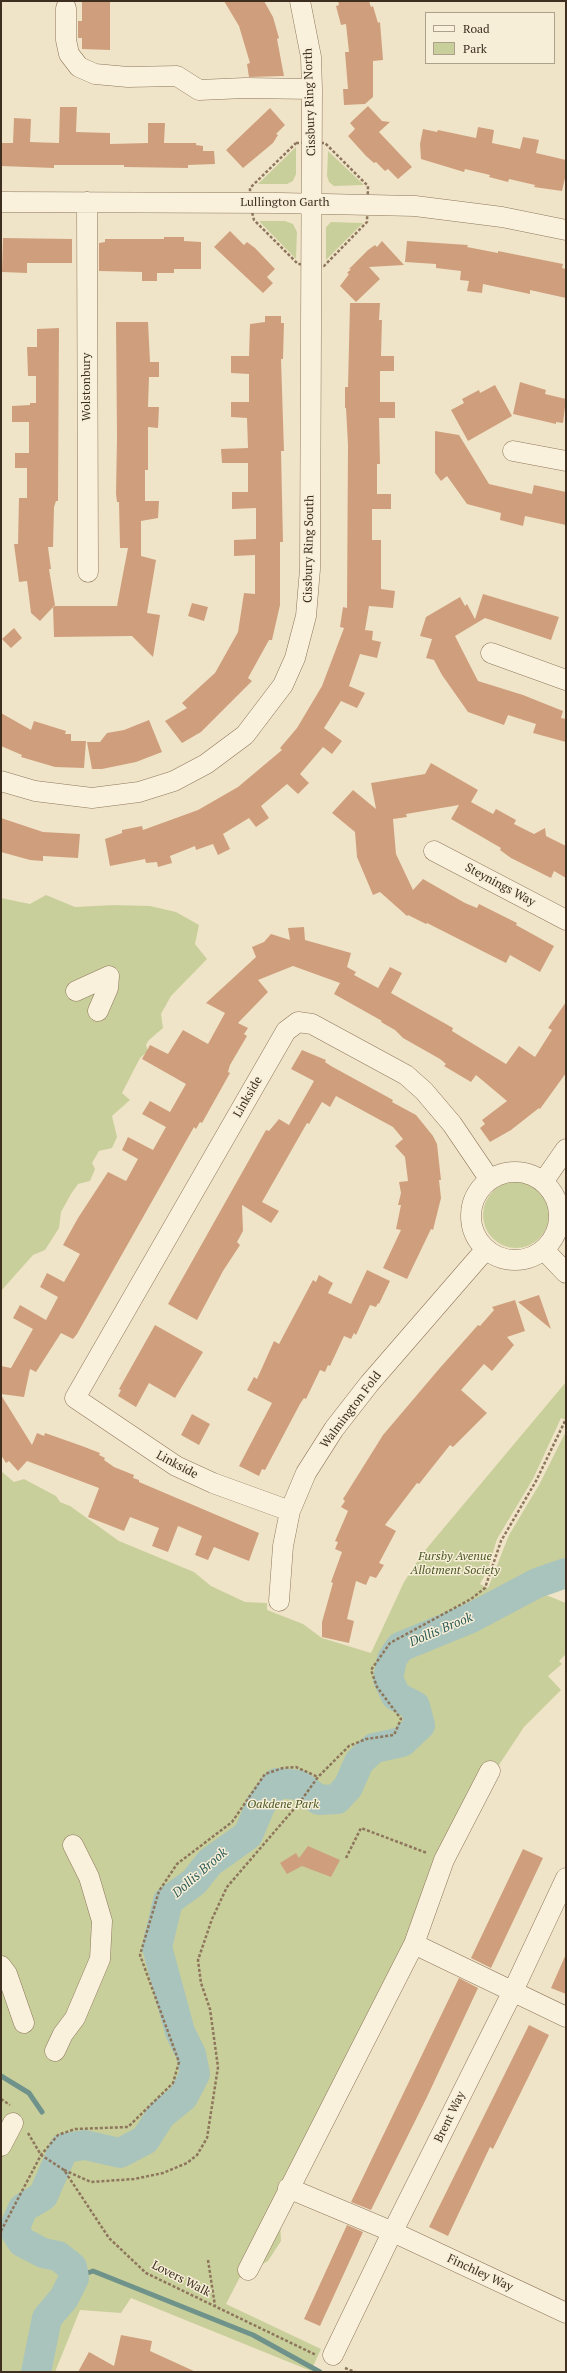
<!DOCTYPE html>
<style>
body{margin:0}
#map{position:relative;width:567px;height:2373px;overflow:hidden;background:#f0e4c8;font-family:"PT Serif",serif}
canvas{display:block}
.frame{position:absolute;inset:0;border:2px solid #3d2e20;pointer-events:none}
.legend{position:absolute;left:425px;top:12px;width:130px;height:52px;box-sizing:border-box;background:#f7eed8;border:1px solid #ada18e;margin:0;padding:5px 7px;list-style:none;font-size:12px;color:#3d2e20}
.legend li{display:flex;align-items:center;gap:8px;height:20px}
.legend b{width:20px;border:1px solid #ada18e}
</style>
<div id="map">
<canvas width="567" height="2373"></canvas>
<div class="frame"></div>
<ul class="legend">
<li><b style="height:5px;background:#faf1dc"></b>Road</li>
<li><b style="height:11px;background:#c9cf9b"></b>Park</li>
</ul>
</div>
<script>
const ctx = document.querySelector('canvas').getContext('2d');
ctx.lineJoin = 'round';
function fillPath(path, color) { ctx.fillStyle = color; ctx.fill(path, 'evenodd'); }
const shape = rows => new Path2D(rows.map(r => 'M' + r).join(''));
function trace(path, color, width, dash) { ctx.strokeStyle = color; ctx.lineWidth = width; ctx.lineCap = dash ? 'butt' : 'round'; ctx.setLineDash(dash || []); ctx.stroke(path); }
function label(font, color, halo, rows, align = 'center') {
  ctx.font = font + ' "PT Serif",serif'; ctx.lineWidth = 3; ctx.setLineDash([]); ctx.textBaseline = 'middle'; ctx.strokeStyle = halo; ctx.fillStyle = color; for (const [text, x, y, turn = 0] of rows) {
    ctx.save(); ctx.translate(x, y); ctx.rotate((+turn || 0) * Math.PI / 180); ctx.textAlign = isNaN(turn) ? turn : align; if (halo) ctx.strokeText(text, 0, 0); ctx.fillText(text, 0, 0); ctx.restore();
  }
}
const green = shape([
 [296,147,296,174,293,181,287,184,258,184],
 [328,151,364,185,334,186,329,182,327,176],
 [259,221,285,221,293,224,297,232,296,259],
 [331,222,363,223,326,260,326,227],
 [46,895,75,907,114,905,150,906,176,912,199,925,195,944,207,959,171,996,161,1014,163,1028,149,1040,146,1045,148,1051,140,1058,122,1093,130,1100,112,1116,117,1137,112,1148,99,1151,92,1163,95,1169,90,1181,78,1184,71,1194,61,1212,59,1228,45,1250,33,1255,1,1291,1,898,30,904],
 '483 1215a33 33 0 1 1 66 0a33 33 0 1 1-66 0Z',
 [566,1382,566,1420,561,1418,533,1479,497,1539,488,1569,480,1584,488,1588,509,1535,539,1485,566,1431,566,1577,547,1583,543,1589,546,1595,566,1603,566,1654,559,1661,562,1664,548,1676,561,1690,524,1727,489,1780,280,2220,281,2241,268,2261,240,2277,226,2304,321,2349,311,2371,131,2298,121,2313,80,2310,55,2372,1,2372,1,1471,14,1482,24,1479,56,1496,60,1502,70,1506,119,1541,194,1572,211,1586,245,1602,267,1603,267,1610,303,1624,322,1638,371,1653,404,1582,422,1554]
]);
const stream = shape([
 [1,2076,29,2093,42,2112],
 [74,2278,93,2271,253,2335,320,2372]
]);
const river = shape([
 [36,2372,47,2318,64,2298,74,2278,72,2267,58,2256,43,2253,22,2242,14,2229,23,2208,43,2196,64,2148,85,2145,120,2153,145,2140,161,2115,183,2097,195,2074,191,2054,180,2032,157,1947,168,1901,194,1882,210,1862,248,1835,261,1804,277,1783,299,1785,319,1800,337,1799,348,1787,359,1762,374,1748,402,1742,420,1725,415,1706,396,1696,388,1679,392,1659,400,1647,471,1618,537,1583,566,1573]
]);
const building = shape([
 [82,1,110,1,110,50,82,49,82,38,78,38,78,21,82,21],
 [224,1,264,1,273,17,279,38,277,39,284,76,249,77,247,64,250,63,239,26],
 [338,1,369,1,371,7,373,6,378,23,380,22,383,60,373,61,373,97,365,104,344,105,343,89,348,89,345,52,349,52,346,24,341,25,336,6,339,5],
 [368,106,382,121,390,122,379,132,412,167,398,179,388,169,385,171,376,162,374,163,366,156,348,136,355,129,350,123],
 [60,107,77,107,76,132,110,133,110,144,148,143,148,123,165,123,164,143,196,143,196,145,203,146,203,151,214,151,215,164,188,165,188,168,124,167,124,165,54,165,54,168,1,166,1,143,13,143,14,118,31,119,30,142,59,143],
 [270,108,285,125,276,134,278,135,273,143,243,168,226,150],
 [478,127,494,130,492,143,520,149,523,137,539,140,536,153,566,160,566,174,562,191,534,187,535,185,509,179,508,182,489,177,490,175,465,169,464,172,421,159,420,144,423,129,437,132,438,130,476,138],
 [230,231,244,245,247,242,255,248,275,269,267,277,273,283,263,293,214,247],
 [164,237,184,237,184,241,201,242,201,269,174,269,174,273,157,273,157,281,142,281,142,272,99,271,99,243,105,242,105,239,164,239],
 [3,238,72,239,72,263,27,263,27,273,2,272],
 [382,241,404,265,369,267,380,279,356,302,340,286,349,274,347,273,351,269,349,269,368,250,375,245,377,247],
 [407,241,468,245,467,247,498,253,498,251,563,264,562,268,566,269,566,298,530,290,530,294,483,284,482,293,467,291,469,281,460,280,461,271,436,268,436,264,405,262],
 [350,303,380,303,379,320,382,320,381,356,394,356,394,371,380,371,380,402,395,402,395,418,379,418,380,464,377,464,377,494,391,494,391,509,372,509,372,540,381,540,381,589,395,591,393,608,369,606,365,630,373,631,372,640,381,642,377,658,360,654,349,686,365,693,357,708,341,701,324,728,342,741,332,754,323,747,300,774,309,783,298,794,287,784,261,806,269,818,256,827,249,818,223,834,230,849,218,855,213,844,196,850,195,846,170,856,172,863,158,867,157,862,146,863,145,859,110,866,105,839,122,833,122,830,142,826,143,830,198,810,238,787,282,750,280,748,297,728,322,686,344,628,340,627,343,607,347,608,348,445,346,408,345,408,345,387,348,387],
 [265,316,281,316,281,323,284,323,283,359,281,359,284,451,281,451,283,542,280,542,280,605,272,640,269,640,248,678,252,681,201,732,182,743,165,721,187,708,182,703,215,673,238,632,244,593,255,594,255,555,234,556,234,540,256,539,256,508,232,509,232,492,248,492,248,463,222,463,221,449,248,448,247,418,231,417,231,402,249,402,249,374,231,373,231,356,249,356,250,324,265,322],
 [116,322,148,322,150,362,159,362,159,377,149,377,148,407,159,407,158,428,148,427,148,470,145,470,145,501,159,501,158,518,141,521,141,556,156,560,147,613,160,615,153,657,132,636,54,637,53,606,117,606,122,579,128,548,120,548,119,502,117,502,116,494,117,437],
 [59,328,58,501,56,501,54,507,53,547,48,547,51,569,49,569,55,605,40,621,31,613,27,581,19,582,14,544,18,544,19,498,27,498,27,468,15,468,15,453,29,453,29,422,12,422,12,406,30,405,30,403,36,403,36,376,28,376,27,347,37,347,37,329],
 [520,382,546,390,545,394,566,399,563,423,556,422,556,424,513,414],
 [495,385,512,416,468,441,451,410,464,403,462,399,479,390,480,393],
 [435,431,459,435,489,484,532,494,534,485,566,492,566,525,525,516,523,526,500,520,501,513,467,504,447,476,441,481,435,473],
 [483,594,559,617,551,640,485,618,455,636,478,681,523,695,563,711,561,718,566,719,566,742,533,733,536,724,508,715,504,725,468,712,442,675,434,660,426,658,432,639,420,636,426,617,460,597,465,606,467,604,475,619],
 [192,603,208,607,204,621,188,616],
 [14,628,22,638,11,648,2,639],
 [1,713,31,730,34,721,66,731,65,734,71,734,71,741,86,741,84,768,55,767,21,757,22,755,1,746],
 [149,720,162,752,136,762,102,769,92,769,87,742,100,742,107,733,124,730],
 [431,763,478,790,471,802,493,814,496,809,516,820,514,824,534,834,545,828,546,836,566,846,566,878,554,871,551,878,511,858,500,850,501,848,451,819,459,805,406,814,407,817,393,819,396,854,413,890,423,879,465,903,477,908,479,904,517,923,516,925,554,946,540,972,510,955,506,963,427,923,426,924,408,915,407,916,380,892,373,895,357,857,355,832,332,813,353,790,376,809,371,783,425,774],
 [1,818,43,832,80,834,78,858,43,856,43,861,30,860,1,852],
 [304,927,305,940,351,953,347,967,356,972,354,975,378,988,390,967,402,973,391,993,453,1028,452,1031,506,1064,519,1046,535,1057,552,1030,548,1028,566,1002,566,1073,540,1109,539,1108,511,1130,490,1142,480,1128,485,1124,482,1120,507,1101,476,1075,471,1082,444,1066,446,1064,440,1059,403,1038,395,1030,381,1022,382,1021,334,994,340,983,293,966,258,980,268,992,238,1023,248,1028,244,1034,247,1036,230,1065,228,1072,230,1073,202,1123,200,1122,196,1129,194,1127,77,1334,73,1339,61,1333,36,1372,30,1369,24,1397,1,1394,1,1366,11,1368,33,1329,13,1318,20,1305,46,1320,58,1297,40,1287,47,1273,64,1282,80,1254,63,1245,78,1218,108,1172,126,1181,138,1159,122,1150,128,1137,153,1150,166,1127,142,1114,150,1101,170,1112,186,1084,142,1059,150,1045,168,1054,183,1030,208,1044,225,1013,206,1003,256,957,252,947,264,942,271,934,290,940,288,928],
 [302,1050,326,1060,325,1062,331,1066,393,1100,392,1102,416,1115,433,1136,437,1144,441,1180,439,1180,441,1198,433,1230,431,1229,407,1279,383,1268,401,1230,396,1229,401,1205,398,1205,401,1193,399,1182,408,1181,405,1157,395,1146,403,1139,393,1127,336,1096,330,1107,322,1102,309,1124,307,1123,262,1202,279,1211,271,1223,242,1205,243,1231,237,1242,240,1245,223,1271,197,1320,168,1304,266,1130,269,1131,279,1119,289,1125,314,1081,291,1069],
 [367,1270,390,1281,379,1304,378,1303,376,1307,370,1305,356,1335,354,1333,351,1339,344,1336,330,1366,328,1365,325,1372,320,1370,306,1399,304,1398,300,1404,265,1470,262,1469,259,1476,239,1466,272,1403,247,1390,254,1377,257,1379,274,1341,279,1344,313,1280,316,1282,319,1275,333,1283,328,1293,351,1304],
 [539,1295,551,1329,518,1302],
 [515,1300,525,1331,507,1337,514,1345,492,1371,484,1364,461,1390,487,1413,453,1447,450,1445,419,1484,417,1483,385,1525,396,1531,379,1563,384,1565,376,1578,370,1576,366,1585,356,1581,347,1619,354,1621,349,1643,322,1637,322,1622,333,1583,331,1582,342,1552,335,1549,338,1542,335,1541,348,1511,341,1507,345,1501,343,1499,383,1435,439,1369,478,1325,480,1326,494,1310,492,1307],
 [155,1325,203,1352,175,1398,149,1383,136,1407,118,1396,121,1390,119,1389],
 [1,1395,32,1445,37,1433,44,1436,45,1433,82,1446,100,1453,99,1455,105,1458,104,1460,114,1467,134,1475,133,1478,139,1480,139,1482,259,1533,249,1561,214,1547,208,1560,195,1555,202,1536,178,1526,168,1552,152,1546,159,1528,130,1517,124,1531,88,1517,99,1488,27,1461,18,1471,9,1461,6,1463,1,1455],
 [192,1414,210,1424,199,1445,181,1435],
 [308,1846,340,1860,331,1877,302,1866,287,1874,280,1863,296,1853,299,1858],
 [523,1849,543,1858,491,1968,471,1958],
 [566,1954,566,1994,551,1988],
 [459,1978,478,1988,427,2097,371,2210,351,2202],
 [529,2025,549,2035,493,2149,490,2147,448,2236,429,2227],
 [347,2225,363,2232,320,2326,304,2319],
 [121,2335,152,2341,150,2351,196,2372,78,2372,89,2352,114,2366]
]);
const path = shape([
 [296,143,325,143,368,186,367,222,324,266,298,264,254,220,250,204,250,188,296,143],
 [346,1858,361,1828,427,1853],
 [1,2099,10,2105],
 [28,2133,41,2155,64,2170,109,2238,146,2273,316,2355],
 [64,2170,91,2182,134,2179,163,2173,187,2163,197,2155,207,2138,218,2067,210,2009,201,1983,198,1960,212,1919,227,1887,300,1802,318,1777,349,1746,366,1739,394,1735,401,1719,377,1687,371,1670,390,1643,471,1599,485,1588,501,1541,536,1481,566,1419],
 [1,2231,41,2155,58,2135,75,2129,128,2127,173,2083,179,2062,140,1955,159,1891,177,1864,232,1822,265,1774,283,1768,296,1767,318,1777],
 [208,2260,215,2306],
 [345,2368,355,2372]
]);
const minor = shape([
 [66,8,66,40,69,54,79,67,95,74,128,77,177,76,199,90,245,88,312,89],
 [1,202,281,203,415,206,502,217,566,230],
 [87,202,88,572],
 [513,451,566,461],
 [491,653,566,680],
 [1,781,35,791,92,798,139,792,174,781,206,764,245,735,283,685,295,658,306,616,310,569,312,89,311,57,300,1],
 [434,851,566,920],
 [76,991,109,976,108,988,98,1011],
 '471 1216a44 44 0 1 1 88 0a44 44 0 1 1-88 0Z',
 [543,1182,566,1149],
 [544,1250,566,1273],
 [290,1511,213,1483,176,1466,75,1398,286,1031,298,1022,312,1024,406,1075,424,1091,452,1124,490,1180],
 [279,1601,283,1546,290,1511,306,1473,334,1429,369,1384,486,1249],
 [414,1944,566,2017],
 [1,1966,7,1974,24,2023],
 [55,2051,63,2034,75,2018,100,1959,102,1921,89,1877,73,1845],
 [1,2146,13,2123],
 [288,2188,393,2232,566,2313],
 [248,2270,414,1944,444,1860,490,1771],
 [333,2355,388,2241,513,1991,566,1878]
]);
const streetNames = [
 ["Cissbury Ring North",310,102,-92],
 ["Lullington Garth",285,203],
 ["Wolstonbury",87,387,-90],
 ["Cissbury Ring South",309,549,-89],
 ["Steynings Way",500,885,28],
 ["Linkside",248,1097,-60],
 ["Walmington Fold",351,1410,-53],
 ["Linkside",177,1465,28],
 ["Brent Way",450,2117,-64],
 ["Finchley Way",480,2273,25],
 ["Lovers Walk",181,2279,27]
];
const parkNames = [
 ["Fursby Avenue",455,1557],
 ["Allotment Society",455,1571],
 ["Oakdene Park",283,1805]
];
const waterNames = [
 ["Dollis Brook",441,1630,-23],
 ["Dollis Brook",200,1873,-41]
];
fillPath(green, '#c9cf9b');
trace(stream, '#6f938a', 5);
trace(river, '#a9c4bc', 30);
fillPath(building, '#cf9f7d');
trace(minor, '#8d765c', 21);
trace(path, '#8d765c', 2.5, [3, 2]);
trace(minor, '#faf1dc', 20);
label('12px', '#3d2e20', '#f7eed8', streetNames);
label('italic 12px', '#4d5a26', '#f7eed8', parkNames);
label('italic 13px', '#2f5d5a', '#f7eed8', waterNames);
</script>
